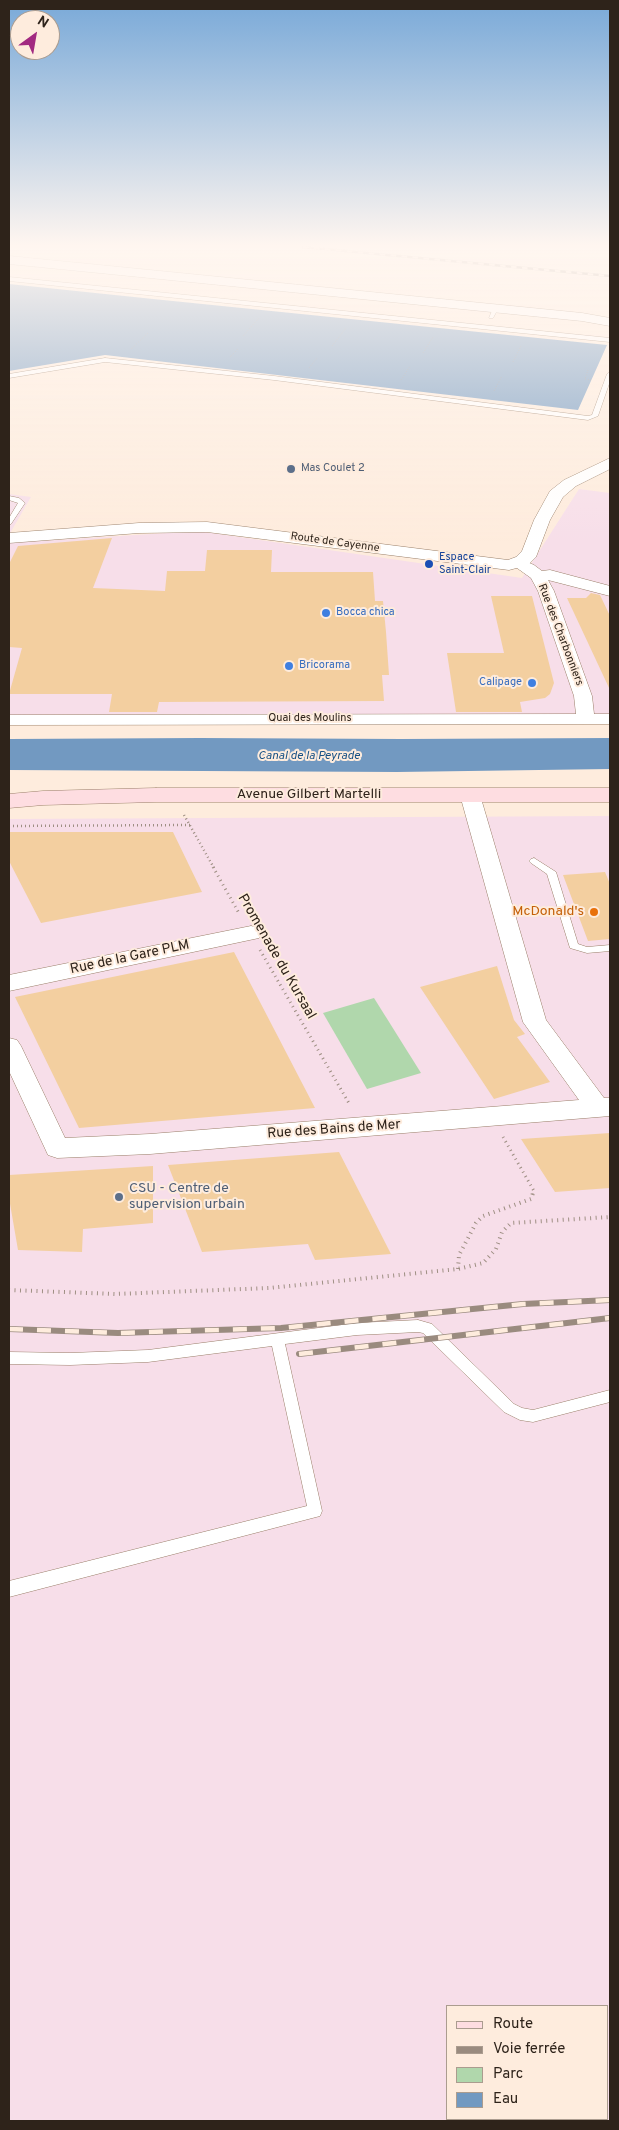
<!DOCTYPE html>
<meta charset="utf-8">
<style>
body{margin:0}
#map{position:relative;width:619px;height:2130px;overflow:hidden;background:#feecdd;font-family:Overpass,sans-serif}
canvas{display:block}
.frame{position:absolute;inset:0;border:10px solid #2e231a;pointer-events:none}
.legend{position:absolute;left:446px;top:2005px;width:162px;height:115px;box-sizing:border-box;background:#feecdd;border:1px solid #ab9c8f;margin:0;padding:6px 9px;list-style:none;font-size:15px;color:#2e231a}
.legend li{display:flex;align-items:center;gap:10px;height:25px}
.legend b{width:25px;border:1px solid #ab9c8f}
.north{position:absolute;left:10px;top:10px;width:50px;height:50px;box-sizing:border-box;background:#feecdd;border:1px solid #ab9c8f;border-radius:50%;rotate:32deg;font-size:14px;font-weight:700;line-height:20px;text-align:center;color:#2e231a}
.north::after{content:'';display:block;margin:auto;width:18px;height:22px;background:#a22a81;clip-path:polygon(50% 0,100% 100%,50% 72%,0 100%)}
</style>
<div id="map">
<canvas width="619" height="2130"></canvas>
<div class="frame"></div>
<ul class="legend">
<li><b style="height:6px;background:#fedde1"></b>Route</li>
<li><b style="height:6px;background:#9a8b7f"></b>Voie ferrée</li>
<li><b style="height:14px;background:#b0d7ac"></b>Parc</li>
<li><b style="height:14px;background:#7299c1"></b>Eau</li>
</ul>
<div class="north">N</div>
</div>
<script>
const ctx = document.querySelector('canvas').getContext('2d');
ctx.lineJoin = 'round';
function fillPath(path, color) { ctx.fillStyle = color; ctx.fill(path, 'evenodd'); }
const shape = rows => new Path2D(rows.map(r => 'M' + r).join(''));
function trace(path, color, width, dash) { ctx.strokeStyle = color; ctx.lineWidth = width; ctx.lineCap = dash ? 'butt' : 'round'; ctx.setLineDash(dash || []); ctx.stroke(path); }
function label(font, color, halo, rows, align = 'center') {
  ctx.font = font + ' Overpass,sans-serif'; ctx.lineWidth = 4; ctx.setLineDash([]); ctx.textBaseline = 'middle'; ctx.strokeStyle = halo; ctx.fillStyle = color; for (const [text, x, y, turn = 0] of rows) {
    ctx.save(); ctx.translate(x, y); ctx.rotate((+turn || 0) * Math.PI / 180); ctx.textAlign = isNaN(turn) ? turn : align; if (halo) ctx.strokeText(text, 0, 0); ctx.fillText(text, 0, 0); ctx.restore();
  }
}
const industrial = shape([
 [579,489,610,493,610,714,9,715,9,543,198,531,522,578],
 [9,494,31,497,9,535],
 [610,816,610,2121,9,2121,9,819],
 [448,2006,608,2006,608,2119,448,2119]
]);
const green = shape([
 [374,998,421,1073,367,1089,323,1013]
]);
const water = shape([
 [9,284,163,300,607,345,578,410,105,355,9,371],
 [200,738,402,739,610,738,610,769,397,772,9,770,9,739]
]);
const building = shape([
 [112,538,93,588,165,591,167,571,205,571,207,550,272,550,271,572,373,572,375,601,383,601,386,632,389,675,382,675,384,701,159,702,157,712,109,712,112,694,9,694,22,648,9,647,9,564,18,546],
 [591,593,600,595,610,616,610,690,567,598,586,598],
 [491,596,532,596,554,683,550,694,545,698,520,702,522,712,456,712,447,653,504,653],
 [9,832,173,832,202,892,41,923,9,861],
 [605,872,610,884,610,939,588,941,563,875],
 [234,952,315,1108,79,1128,15,997],
 [497,966,514,1020,525,1034,517,1037,550,1082,494,1099,420,987],
 [610,1133,610,1188,555,1192,521,1139],
 [339,1152,391,1254,315,1260,308,1244,202,1252,168,1165],
 [153,1166,153,1223,83,1229,82,1252,18,1250,9,1198,9,1175]
]);
const pathFar3 = shape([
 [243,336,259,318],
 [332,346,346,328],
 [131,349,148,333],
 [423,353,433,337],
 [230,357,238,349],
 [513,362,521,346],
 [309,368,317,358],
 [588,370,585,379,591,380],
 [401,380,410,366],
 [494,391,502,376]
]);
const pathFar2 = shape([
 [184,815,214,868],
 [9,826,190,825]
]);
const pathFar1 = shape([
 [213,867,240,915],
 [260,950,350,1105],
 [503,1137,534,1191,533,1194]
]);
const path = shape([
 [458,1269,459,1255,476,1223,483,1216,531,1199,533,1193],
 [9,1290,115,1294,269,1288,458,1269,483,1263,496,1249,502,1232,511,1223,610,1217]
]);
const service = shape([
 [9,277,610,338,610,342,9,281,9,277],
 [493,308,498,309,493,318,489,318,493,308],
 [105,358,274,376,588,416,592,415,607,374,610,372,610,381,598,416,588,420,274,380,105,362,9,378,9,374,105,358],
 [9,496,19,498,25,503,11,524,9,525,9,518,18,503,9,500,9,496],
 [534,858,556,872,578,944,587,947,610,945,610,951,587,953,570,948,547,874,531,863,529,861,531,859,534,858],
 [418,1320,432,1324,514,1404,522,1408,533,1410,610,1390,610,1402,533,1422,520,1420,504,1412,423,1333,418,1332,357,1335,285,1344,322,1511,320,1516,9,1597,9,1581,307,1506,272,1346,148,1362,70,1365,9,1364,9,1352,70,1353,148,1350,357,1323,418,1320]
]);
const minor = shape([
 [518,558,534,565,542,571,550,570,610,586,610,596,548,580,554,591,592,696,594,714,610,714,610,724,9,725,9,715,576,714,574,696,538,591,531,578,510,563,513,560,518,558],
 [470,789,477,791,480,795,546,1020,604,1098,610,1098,610,1116,150,1154,57,1158,48,1155,9,1071,9,1038,17,1040,21,1046,65,1138,150,1134,579,1100,523,1022,460,795,463,791,470,789],
 [251,926,259,928,262,933,259,938,9,991,9,975,251,926]
]);
const tertiary = shape([
 [9,256,582,313,610,318,610,326,582,321,9,264,9,256],
 [610,458,610,469,576,486,563,497,550,520,536,557,528,565,509,570,207,532,139,533,9,543,9,533,139,523,207,522,508,560,516,557,522,551,534,520,550,491,564,480,610,458]
]);
const secondary = shape([
 [156,788,610,788,610,802,156,802,43,805,9,808,9,794,43,791,156,788]
]);
const railFar1 = shape([
 [303,247,610,276]
]);
const rail = shape([
 [9,1329,118,1333,281,1328,523,1304,610,1300],
 [299,1354,610,1318]
]);
const markers = [
 [291,469,5,"#5c6f8a"],
 [429,564,5,"#1a4fb4"],
 [326,613,5,"#3f7fe0"],
 [289,666,5,"#3f7fe0"],
 [532,683,5,"#3f7fe0"],
 [594,912,5,"#e8710a"],
 [119,1197,5,"#5c6f8a"]
];
const farServicenames = [
 ["Mas Coulet 2",301,469]
];
const farStreetnames = [
 ["Route de Cayenne",335,543,8],
 ["Rue des Charbonniers",560,635,69],
 ["Quai des Moulins",310,719]
];
const farTransitnames = [
 ["Espace",439,558],
 ["Saint-Clair",439,571]
];
const farShopnames = [
 ["Bocca chica",336,613],
 ["Bricorama",299,666],
 ["Calipage",522,683,"right"]
];
const farWaternames = [
 ["Canal de la Peyrade",309,757]
];
const streetNames = [
 ["Avenue Gilbert Martelli",309,795],
 ["Promenade du Kursaal",276,957,60],
 ["Rue de la Gare PLM",130,958,-12],
 ["Rue des Bains de Mer",334,1130,-4]
];
const foodNames = [
 ["McDonald's",584,912]
];
const serviceNames = [
 ["CSU - Centre de",129,1189],
 ["supervision urbain",129,1205]
];
fillPath(industrial, '#f7dee9');
fillPath(green, '#b0d7ac');
fillPath(water, '#7299c1');
fillPath(building, '#f3cfa0');
trace(service, '#9b806a', 1);
trace(minor, '#9b806a', 1);
trace(tertiary, '#9b806a', 1);
trace(secondary, '#9b806a', 1);
trace(pathFar3, '#9e8f83', 1, [0.5, 2]);
trace(pathFar2, '#9e8f83', 2.5, [1, 3]);
trace(pathFar1, '#9e8f83', 3, [1, 4]);
trace(path, '#9e8f83', 4, [1, 4.5]);
fillPath(service, '#fff');
fillPath(minor, '#fff');
fillPath(tertiary, '#fff');
fillPath(secondary, '#fedde1');
trace(railFar1, '#9a8b7f', 2.5);
trace(rail, '#9a8b7f', 6);
trace(railFar1, '#feecdd', 2, [5.5]);
trace(rail, '#feecdd', 4.5, [14]);
const sky = ctx.createLinearGradient(0, 0, 0, 545);
sky.addColorStop(0, '#79a9d8');
sky.addColorStop(0.45, '#fff6f0');
sky.addColorStop(1, '#fff6f000');
ctx.fillStyle = sky;
ctx.fillRect(0, 0, 619, 545);
for (const [x, y, r, color] of markers) { const dot = new Path2D(); dot.arc(x, y, r, 0, 2 * Math.PI); ctx.fillStyle = color; ctx.fill(dot); trace(dot, '#feecdd', 2); }
label('11px', '#4e5e75', '#feecdd', farServicenames, 'left');
label('11px', '#2e231a', '#feecdd', farStreetnames);
label('11px', '#164399', '#feecdd', farTransitnames, 'left');
label('11px', '#366cbe', '#feecdd', farShopnames, 'left');
label('italic 12px', '#185185', '#feecdd', farWaternames);
label('14px', '#2e231a', '#feecdd', streetNames);
label('14px', '#c56008', '#feecdd', foodNames, 'right');
label('14px', '#4e5e75', '#feecdd', serviceNames, 'left');
</script>
